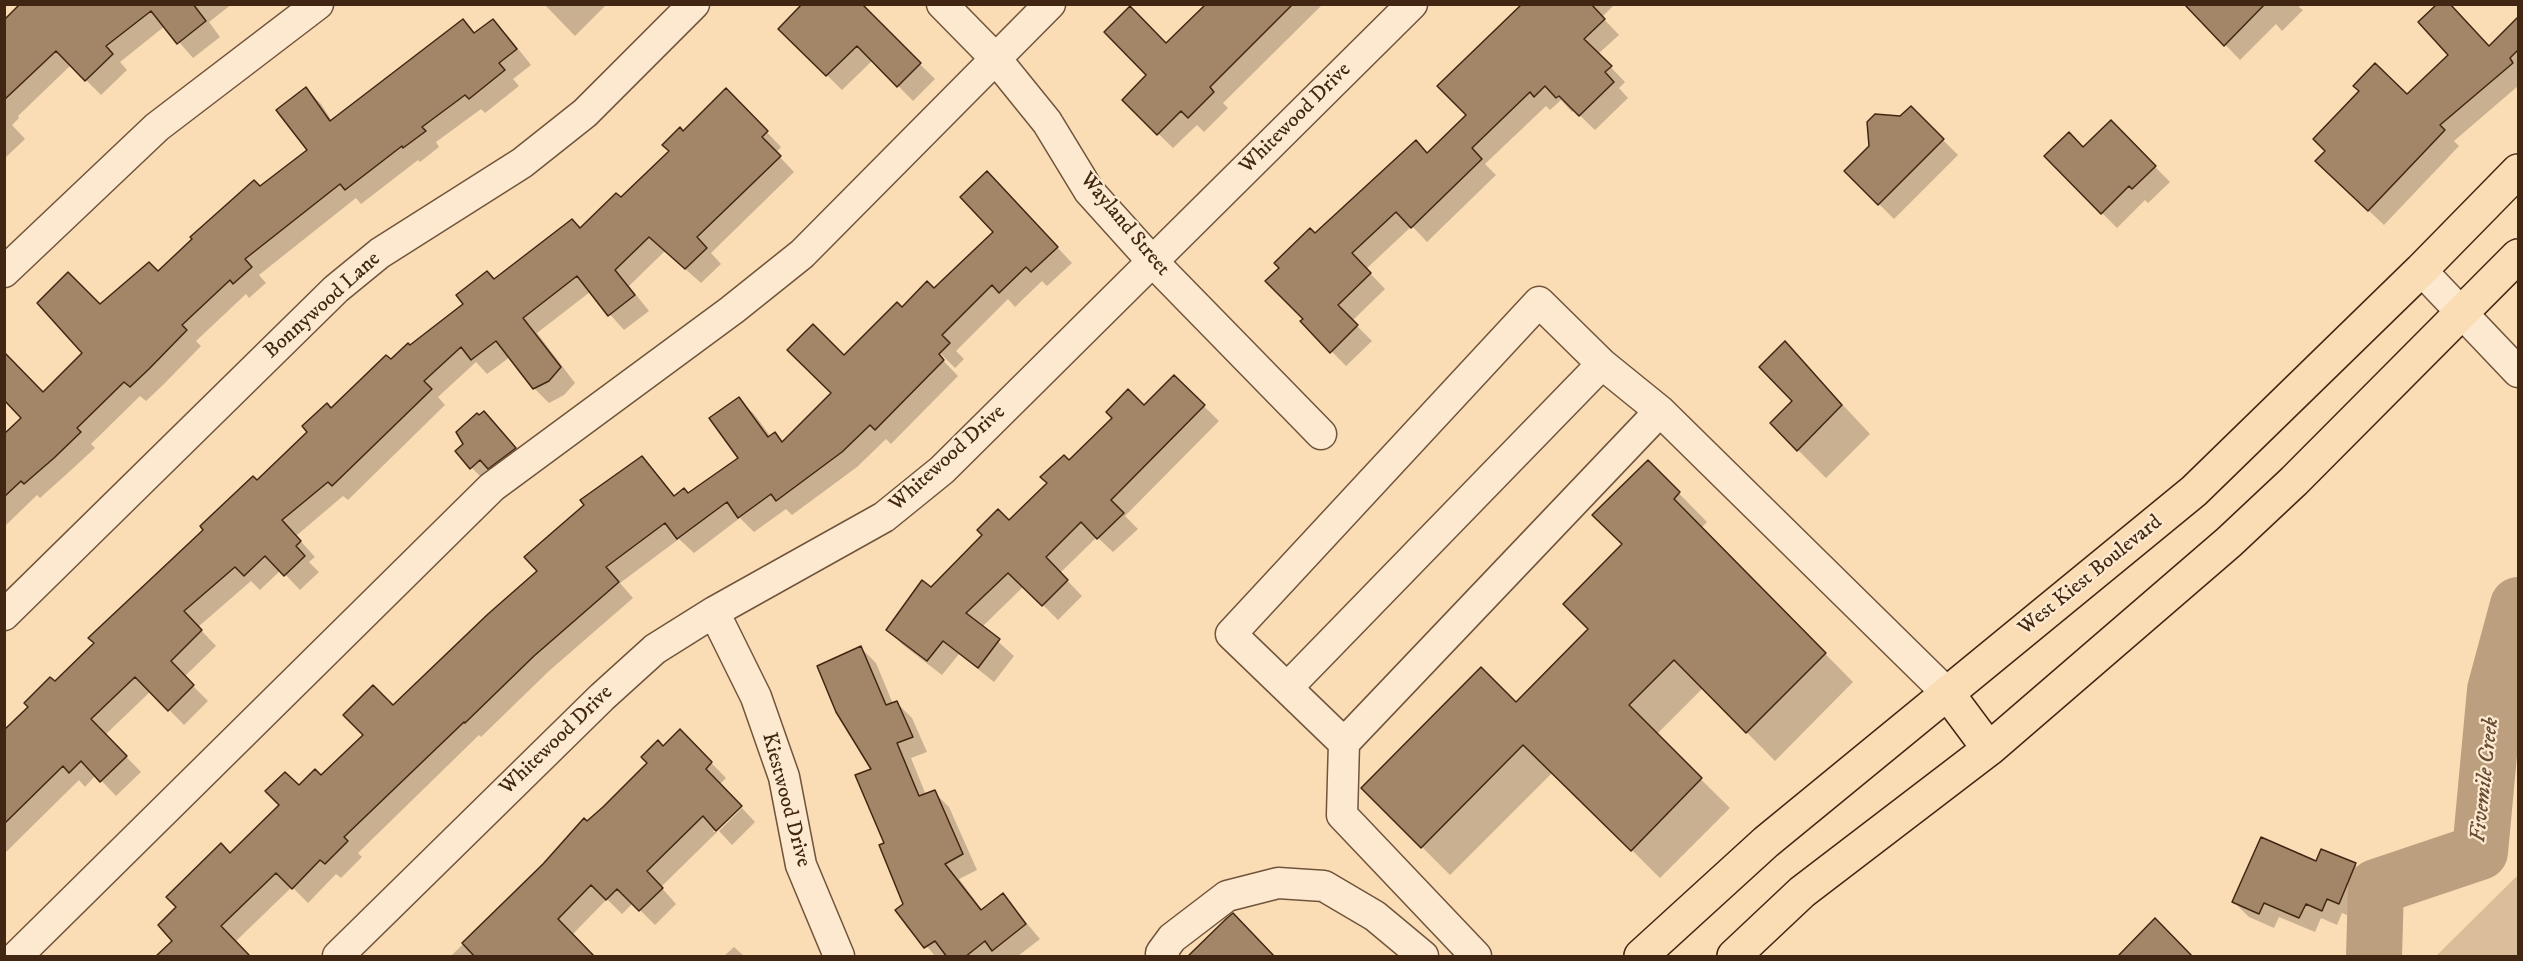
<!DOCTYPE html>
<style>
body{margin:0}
#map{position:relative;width:2523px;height:961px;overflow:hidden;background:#fbddb5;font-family:"IM FELL DW Pica",serif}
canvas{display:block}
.frame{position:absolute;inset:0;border:6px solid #412713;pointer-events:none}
</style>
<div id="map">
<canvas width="2523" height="961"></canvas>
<div class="frame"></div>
</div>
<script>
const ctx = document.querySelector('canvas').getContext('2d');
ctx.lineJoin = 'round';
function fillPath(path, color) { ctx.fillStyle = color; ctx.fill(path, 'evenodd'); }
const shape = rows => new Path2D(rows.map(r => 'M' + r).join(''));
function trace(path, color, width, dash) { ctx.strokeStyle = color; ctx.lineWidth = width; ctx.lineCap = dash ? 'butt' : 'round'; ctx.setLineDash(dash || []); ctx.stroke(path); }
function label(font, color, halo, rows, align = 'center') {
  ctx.font = font + ' "IM FELL DW Pica",serif'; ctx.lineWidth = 4.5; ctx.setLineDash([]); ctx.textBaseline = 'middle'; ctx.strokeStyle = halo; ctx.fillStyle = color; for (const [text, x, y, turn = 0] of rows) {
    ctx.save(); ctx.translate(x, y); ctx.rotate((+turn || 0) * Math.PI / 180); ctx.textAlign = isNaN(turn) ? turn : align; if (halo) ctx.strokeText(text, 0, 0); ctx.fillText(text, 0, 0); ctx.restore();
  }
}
const green = shape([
 [2518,875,2518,956,2436,956]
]);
const shadow = shape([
 [35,4,232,4,209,22,220,37,193,58,165,26,120,62,127,70,101,95,71,65,18,116,19,118,12,125,25,139,4,159,4,22],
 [544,4,607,4,575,36],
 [859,4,935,79,913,101,873,60,842,90,780,29],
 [1208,4,1323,4,1223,103,1228,108,1204,132,1197,125,1173,148,1124,100,1148,75,1167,45],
 [1523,4,1615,4,1602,17,1619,35,1598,54,1625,82,1619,88,1628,98,1595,130,1574,110,1572,112,1561,100,1550,110,1546,106,1485,164,1496,175,1427,242,1412,226,1366,269,1385,289,1352,321,1372,341,1346,366,1302,321,1305,319,1315,235,1428,154,1468,115],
 [2186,4,2301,4,2299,7,2303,10,2282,31,2276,24,2240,60],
 [2518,19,2518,86,2454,141,2459,146,2384,225,2332,176,2407,96,2489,48],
 [463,21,476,34,493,21,508,36,531,65,513,79,519,86,485,113,481,109,436,142,439,147,420,162,418,160,361,204,356,198,259,275,266,283,249,298,246,294,196,341,201,346,164,384,146,401,140,396,91,444,95,448,69,472,40,498,37,495,4,527,4,436,84,353,100,306,158,273,260,188,309,151,306,89,321,104,332,121],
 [726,90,781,147,776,153,794,172,711,253,721,264,701,283,665,251,629,286,649,311,624,330,590,292,537,333,575,383,564,395,549,403,534,388,510,357,487,374,476,362,438,397,445,405,348,500,343,496,296,536,315,557,309,562,319,572,300,590,281,570,260,590,251,581,198,627,216,646,184,677,208,701,184,725,151,691,105,735,141,772,116,796,96,775,85,787,79,780,4,854,4,732,331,410,495,280,581,229,621,199,671,151,683,133],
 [1911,108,1958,155,1894,219,1846,171],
 [2111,122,2170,182,2148,203,2145,200,2117,228,2046,157,2083,149],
 [1002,188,1072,263,1047,286,1042,281,1015,307,1008,299,956,351,964,359,955,368,940,353,938,355,958,376,891,444,886,439,857,467,792,515,786,509,754,532,740,518,694,553,679,539,620,583,633,598,549,671,481,737,479,735,358,853,362,857,341,878,336,874,308,903,292,887,235,942,175,941,230,855,299,787,321,777,539,571,642,458,675,497,689,495,740,458,739,399,754,414,771,437,775,434,783,443,833,393,844,357,902,309,934,290,995,232],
 [1785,343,1870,434,1826,478,1798,450,1795,401],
 [1174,377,1219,421,1125,516,1138,529,1113,552,1097,537,1060,573,1082,596,1058,620,1024,586,982,627,1014,656,994,682,959,654,942,675,903,645,888,630,931,589,1009,522,1069,462,1145,407],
 [484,413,530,464,486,482,471,467,465,444,479,417],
 [1648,462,1707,522,1701,528,1853,682,1775,761,1703,688,1656,735,1730,808,1660,878,1553,772,1450,875,1363,788,1516,704,1590,629,1624,545],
 [861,648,876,663,893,704,897,703,912,718,927,752,911,758,926,795,934,792,949,807,977,870,959,879,983,911,1003,895,1040,939,1018,956,935,956,897,911,905,905,885,844,873,770],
 [680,731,726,778,719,785,740,805,713,832,717,832,661,887,676,904,655,925,633,903,622,914,607,899,572,935,593,956,451,956],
 [742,808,755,822,732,845,719,831],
 [2317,863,2355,865,2370,880,2354,918,2342,913,2337,925,2321,918,2315,932,2279,917,2274,928,2249,917,2234,902],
 [734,947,744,956,724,956]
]);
const river = shape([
 [2374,956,2376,887,2480,852,2495,690,2518,605]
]);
const building = shape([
 [20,4,193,4,206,21,177,44,151,11,106,46,113,54,85,81,56,51,4,100,4,20,20,4],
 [802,4,862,4,921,63,897,87,857,46,826,76,778,29,802,4],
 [1206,4,1293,4,1210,87,1214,92,1188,118,1181,111,1157,135,1122,100,1146,75,1104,32,1130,6,1166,43,1206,4],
 [1522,4,1591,4,1605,19,1584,39,1612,66,1605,72,1614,82,1579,116,1559,96,1556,98,1545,86,1534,97,1530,92,1472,148,1482,159,1411,228,1396,212,1352,253,1371,273,1338,305,1358,325,1330,353,1300,321,1303,319,1265,281,1279,268,1274,263,1310,228,1315,233,1416,140,1427,153,1466,115,1437,86,1522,4],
 [2184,4,2265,4,2224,46,2184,4],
 [2437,4,2450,4,2489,46,2518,17,2518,50,2510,58,2513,63,2440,125,2445,130,2368,211,2315,161,2325,151,2313,139,2359,91,2353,86,2375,63,2407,94,2448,55,2418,22,2437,4],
 [463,19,474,33,493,19,517,49,499,63,505,70,469,99,465,95,422,127,426,131,403,148,402,146,345,190,340,184,245,259,252,267,233,284,230,280,182,325,187,330,149,369,130,387,124,382,77,428,81,432,54,458,24,484,21,481,4,497,4,434,21,418,4,400,4,352,43,392,82,353,37,303,68,272,100,304,149,262,158,271,192,239,190,237,254,180,260,186,307,150,276,110,306,87,330,121,463,19],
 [726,88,768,131,762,137,781,156,697,237,707,248,685,269,649,237,615,270,635,295,608,316,577,276,523,318,561,367,549,381,533,389,496,341,471,360,461,347,424,381,432,389,332,486,328,482,282,520,301,541,296,546,305,556,284,576,265,556,244,576,235,567,184,611,202,630,171,661,194,685,168,711,135,677,91,719,127,756,100,782,81,761,69,773,63,766,4,824,4,730,28,707,24,703,50,677,55,681,94,643,88,638,203,530,200,526,253,476,257,480,307,432,302,426,327,403,331,408,386,355,391,359,408,343,410,345,463,304,456,295,487,271,494,279,572,219,580,228,616,193,621,197,669,151,662,145,680,127,683,131,726,88],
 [1911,106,1944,139,1878,205,1844,171,1869,146,1867,122,1875,114,1900,116,1911,106],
 [2111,120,2156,166,2132,189,2129,186,2101,214,2044,156,2069,132,2083,147,2111,120],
 [987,171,1058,247,1031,272,1026,267,999,293,992,285,942,335,950,343,939,354,944,360,875,430,870,425,842,452,776,501,771,494,738,518,727,502,677,539,665,523,606,567,619,582,534,656,465,723,464,722,344,837,348,841,325,864,320,860,292,889,276,873,221,926,251,957,155,957,172,941,158,925,176,907,166,897,221,843,230,853,279,805,265,791,285,772,299,785,315,769,321,775,363,735,343,715,373,685,393,705,488,614,537,571,524,557,584,505,580,500,642,456,674,496,684,488,688,493,738,458,709,418,739,397,768,437,775,432,782,442,831,393,787,350,813,324,844,355,897,302,902,307,927,281,934,288,993,232,960,197,987,171],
 [1785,341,1842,405,1797,451,1770,423,1792,401,1759,367,1785,341],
 [1174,375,1205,405,1111,500,1124,513,1097,539,1081,522,1046,557,1068,580,1042,606,1008,573,966,613,1000,639,978,668,943,641,927,661,886,630,922,580,931,587,982,535,977,530,998,509,1009,520,1047,483,1040,477,1064,455,1069,460,1112,418,1106,412,1128,389,1144,405,1174,375],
 [484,411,516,448,488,469,480,460,470,469,455,451,463,444,456,432,477,413,479,415,484,411],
 [1648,460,1680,492,1674,499,1826,653,1746,733,1674,660,1629,705,1702,778,1631,851,1523,745,1421,848,1361,788,1481,667,1516,702,1588,629,1563,604,1622,544,1592,515,1648,460],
 [861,646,886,705,897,701,913,737,897,743,919,796,935,790,963,854,945,864,981,910,1003,893,1026,924,992,951,985,941,965,957,947,957,935,941,924,948,895,910,903,904,879,845,884,843,855,775,871,769,836,712,817,666,861,646],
 [680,729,712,762,706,769,742,806,716,831,703,816,647,871,663,888,639,911,617,889,606,900,591,885,558,919,595,957,475,957,462,943,543,864,584,818,587,821,603,807,647,763,641,757,658,740,663,746,680,729],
 [2261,837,2316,861,2321,849,2356,863,2339,904,2327,899,2322,911,2306,904,2299,918,2264,903,2259,914,2232,902,2261,837],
 [1233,913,1275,957,1187,957,1227,918,1233,913],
 [2155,918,2193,957,2117,957,2155,918]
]);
const minor = shape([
 [942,4,996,59,1047,122,1089,191,1153,262,1321,434],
 [2421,270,2518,372],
 [4,272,157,127,318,4],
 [714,612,756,697,784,777,801,865,839,956],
 [4,615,336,289,380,253,522,163,585,113,694,4],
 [1288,687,1602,364],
 [1344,743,1660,411],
 [17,956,492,487,732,310,802,254,1050,4],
 [338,956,602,697,655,649,714,612,884,517,942,470,1412,4],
 [1164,956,1161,953,1172,938,1227,896,1278,883,1324,886,1375,916,1423,956],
 [1476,956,1342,815,1344,743,1231,634,1539,302,1602,364,1660,411,1948,694]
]);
const major = shape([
 [1948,694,1989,749],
 [1641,956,1766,842,2194,491,2421,270,2518,171],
 [1734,956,1802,892,1989,749,2229,542,2294,481,2518,256]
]);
const streetNames = [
 ["Whitewood Drive",1296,119,-45],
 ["Wayland Street",1124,225,50],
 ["Bonnywood Lane",323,306,-42],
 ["Whitewood Drive",948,459,-42],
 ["West Kiest Boulevard",2091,576,-39],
 ["Whitewood Drive",557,741,-44],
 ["Kiestwood Drive",785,800,75]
];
const waterNames = [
 ["Fivemile Creek",2486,780,-84]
];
fillPath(green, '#dbbe99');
fillPath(shadow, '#0003');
trace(river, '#bc9f7e', 56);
fillPath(building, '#a28667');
trace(building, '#412713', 1.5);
trace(minor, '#70543c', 33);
trace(major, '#412713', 36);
trace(minor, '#fce9cf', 30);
trace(major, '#fbddb5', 33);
label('21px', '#412713', '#fce9cf', streetNames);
label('italic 22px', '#664b33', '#fce9cf', waterNames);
</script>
